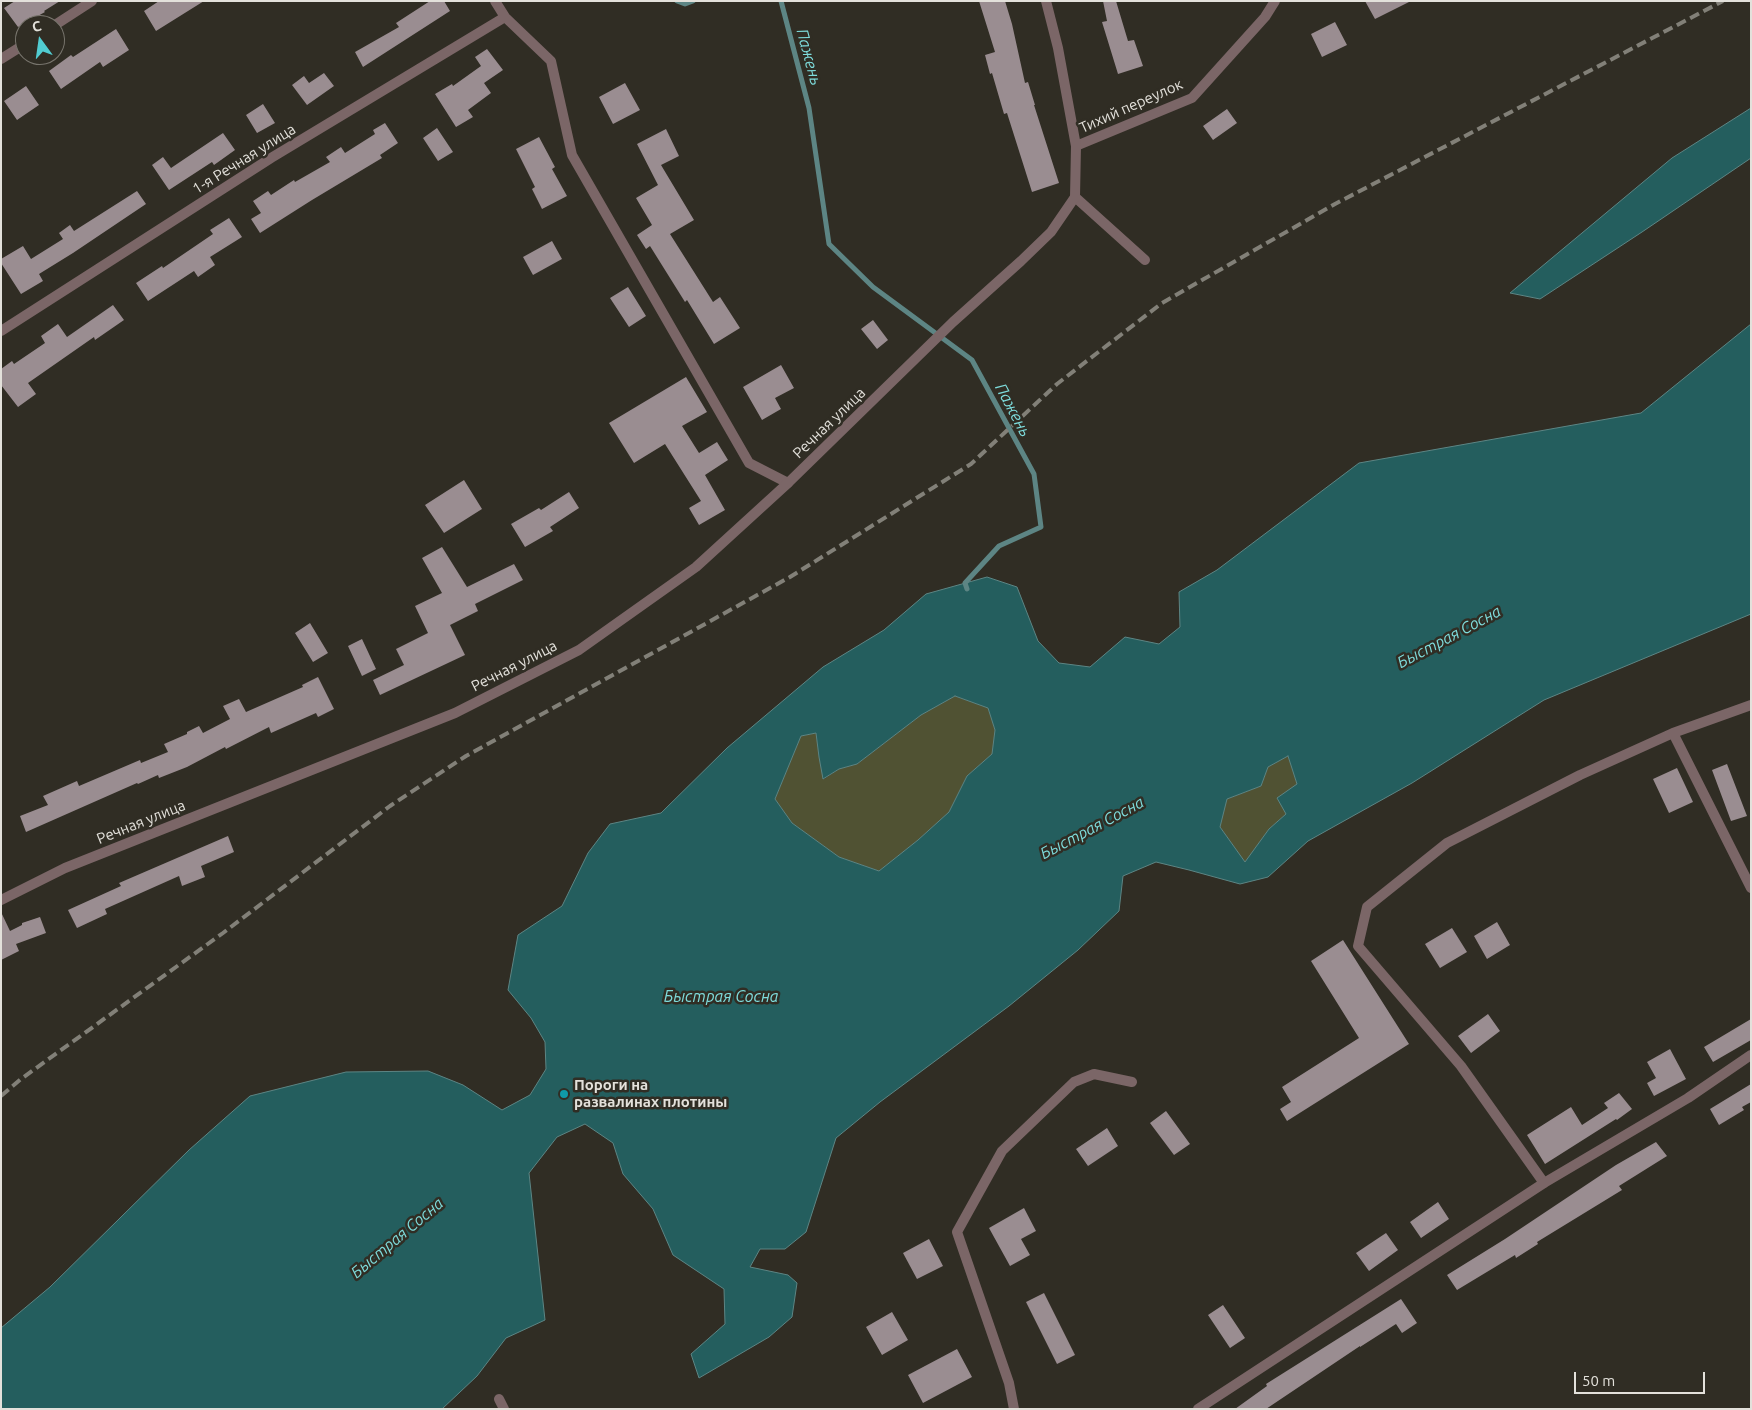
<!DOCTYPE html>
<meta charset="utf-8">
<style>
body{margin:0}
#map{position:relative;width:1752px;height:1410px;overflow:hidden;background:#302d24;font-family:Ubuntu,sans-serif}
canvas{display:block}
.frame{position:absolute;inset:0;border:2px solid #e3e1db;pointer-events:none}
.north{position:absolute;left:15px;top:15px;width:50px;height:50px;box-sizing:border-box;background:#302d24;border:1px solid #78756d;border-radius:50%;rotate:346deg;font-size:14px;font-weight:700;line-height:20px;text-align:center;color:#e3e1db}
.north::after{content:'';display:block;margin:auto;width:18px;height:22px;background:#51ccd1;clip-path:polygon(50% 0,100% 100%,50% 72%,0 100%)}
.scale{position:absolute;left:1574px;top:1372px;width:131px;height:22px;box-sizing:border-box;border:2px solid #e3e1db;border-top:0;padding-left:6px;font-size:15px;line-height:18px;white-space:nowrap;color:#e3e1db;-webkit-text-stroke:4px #302d24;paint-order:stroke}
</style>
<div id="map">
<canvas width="1752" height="1410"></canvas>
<div class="frame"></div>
<div class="north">С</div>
<div class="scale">50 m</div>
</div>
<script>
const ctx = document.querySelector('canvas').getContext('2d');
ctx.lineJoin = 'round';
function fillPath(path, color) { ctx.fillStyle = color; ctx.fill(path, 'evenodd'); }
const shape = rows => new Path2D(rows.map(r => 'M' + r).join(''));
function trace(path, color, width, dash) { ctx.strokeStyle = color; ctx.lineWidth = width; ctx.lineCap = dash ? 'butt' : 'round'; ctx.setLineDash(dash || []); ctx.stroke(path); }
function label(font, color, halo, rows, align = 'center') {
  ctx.font = font + ' Ubuntu,sans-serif'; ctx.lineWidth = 5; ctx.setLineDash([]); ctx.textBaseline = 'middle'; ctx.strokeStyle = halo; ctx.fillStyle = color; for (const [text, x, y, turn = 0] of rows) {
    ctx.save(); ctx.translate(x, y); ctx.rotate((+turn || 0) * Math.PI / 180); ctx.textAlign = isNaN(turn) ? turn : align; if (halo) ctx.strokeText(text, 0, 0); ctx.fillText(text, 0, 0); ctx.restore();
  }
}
const green = shape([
 [955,696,988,708,995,730,992,754,967,776,949,812,918,840,879,871,839,857,792,823,775,799,801,736,816,733,819,757,824,779,839,769,857,764,921,715],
 [1288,756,1297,784,1286,814,1269,829,1245,863,1220,827,1227,799,1261,786,1268,767]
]);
const water = shape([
 [1751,108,1751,158,1642,232,1540,299,1510,293,1672,158,1751,108],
 [1751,324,1751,614,1544,700,1412,783,1308,841,1268,877,1240,884,1189,870,1156,862,1123,876,1119,911,1078,950,1009,1006,880,1102,836,1138,806,1232,785,1249,760,1249,750,1267,788,1275,797,1283,792,1317,769,1337,699,1378,691,1354,725,1324,724,1289,673,1255,653,1209,623,1174,613,1143,585,1124,557,1137,529,1173,545,1320,506,1338,477,1376,442,1409,1,1409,1,1328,50,1287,189,1150,250,1096,346,1072,428,1071,463,1085,502,1110,530,1095,546,1069,545,1042,531,1018,508,990,518,935,562,906,588,853,610,824,661,813,727,748,823,667,884,630,926,594,987,577,1017,587,1038,641,1059,663,1090,667,1125,637,1159,644,1180,627,1179,592,1217,570,1359,463,1641,413,1751,324],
 [955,696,988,708,995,730,992,754,967,776,949,812,918,840,879,871,839,857,792,823,775,799,801,736,816,733,819,757,823,779,839,769,857,764,921,715,955,696],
 [1288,756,1297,784,1277,798,1286,814,1269,829,1245,862,1220,827,1227,799,1261,786,1268,767,1288,756]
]);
const stream = shape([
 [677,1,685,4,693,1],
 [781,1,809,108,829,244,873,287,972,360,1034,474,1041,527,999,546,965,583,967,589]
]);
const building = shape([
 [15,1,60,1,44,11,45,12,18,27,4,8],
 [159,1,204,1,156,31,144,11],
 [430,1,444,1,450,11,363,67,355,52,399,27,396,23],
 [979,1,1005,1,1012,24,1025,83,1028,82,1035,105,1034,105,1059,183,1032,192,1007,113,1004,114,992,73,990,74,985,55,995,52],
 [1103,1,1116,1,1128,41,1134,40,1143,66,1118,74,1102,22,1107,21],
 [1365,1,1411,1,1375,19],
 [1335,22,1347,45,1322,57,1311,34],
 [116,29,129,50,103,67,100,62,61,89,49,71,71,55,73,57],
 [487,49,503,70,484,83,491,93,468,110,473,117,456,127,435,94,452,84,453,86,481,66,475,57],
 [324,73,334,86,307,105,292,85,304,76,309,83],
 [625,83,640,110,613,124,599,97],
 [26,86,39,105,17,120,4,101],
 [263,104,275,123,257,133,246,115],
 [1227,109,1237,123,1213,140,1203,126],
 [385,123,398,143,380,155,382,158,312,200,260,233,251,219,261,213,253,201,268,191,271,195,294,180,295,182,330,162,326,157,341,147,345,153,375,134,373,130],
 [437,128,453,152,438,161,423,138],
 [666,129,679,156,661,165,694,220,670,234,713,302,720,297,740,328,714,344,687,300,685,302,650,246,646,249,637,235,652,225,636,198,658,185,637,144],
 [223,133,235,150,214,165,212,162,169,190,152,165,163,157,171,168],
 [539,137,555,167,552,169,567,196,542,209,532,189,535,187,516,149],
 [137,191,146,204,73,253,39,274,43,281,21,294,1,263,1,259,23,246,31,259,63,239,59,233,70,225,74,231],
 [229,218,242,237,210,257,215,265,198,277,194,271,148,301,136,283,162,266,163,268,213,234,210,230],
 [552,241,562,259,533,275,523,257],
 [628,287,646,316,629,327,610,298],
 [113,305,124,320,95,340,94,337,28,383,36,394,18,407,1,385,1,369,12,361,14,364,45,343,41,336,58,324,67,337],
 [873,320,888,340,877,349,861,329],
 [781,365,794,388,775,398,781,409,762,420,743,387],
 [686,377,707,412,682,426,699,453,717,442,728,460,705,475,725,510,699,525,689,508,701,501,665,444,634,463,609,423],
 [464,480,482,509,444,533,425,505],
 [569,492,579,508,550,527,553,531,525,547,511,524,539,508,541,510],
 [442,547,467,587,514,564,523,580,475,604,478,611,450,625,465,655,380,695,373,680,404,665,396,649,428,633,415,606,442,593,422,558],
 [310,623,328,653,313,662,295,633],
 [362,639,376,669,362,676,348,646],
 [318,677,334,709,318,717,316,713,271,733,269,727,226,749,225,747,187,767,159,778,158,775,138,784,137,783,26,832,20,816,48,805,43,796,77,781,79,786,140,760,141,763,168,752,164,744,187,734,187,732,199,726,203,733,230,719,223,706,239,699,246,712,303,687,302,685],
 [1727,764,1747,816,1731,821,1712,770],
 [1677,768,1693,802,1669,813,1653,779],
 [228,836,234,852,201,866,205,877,182,886,179,876,105,909,107,914,77,928,68,910,121,886,119,883],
 [1,912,10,931,22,925,22,923,40,917,46,933,16,944,19,951,1,960],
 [1497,922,1510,945,1487,959,1474,936],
 [1452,928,1467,952,1440,968,1425,944],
 [1343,940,1409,1044,1287,1121,1280,1109,1291,1102,1282,1087,1359,1038,1311,961],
 [1488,1014,1500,1031,1471,1053,1458,1036],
 [1751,1019,1751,1040,1713,1062,1704,1047],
 [1670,1049,1686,1079,1654,1096,1647,1083,1656,1078,1647,1062],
 [1751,1084,1751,1102,1742,1107,1744,1110,1719,1125,1710,1109],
 [1619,1093,1632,1109,1617,1120,1616,1119,1545,1164,1527,1135,1571,1107,1582,1125,1608,1108,1604,1103],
 [1166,1111,1190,1144,1174,1155,1150,1123],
 [1107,1128,1118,1146,1088,1166,1076,1149],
 [1656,1142,1667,1156,1619,1186,1622,1190,1537,1242,1538,1244,1516,1258,1515,1255,1457,1290,1447,1275,1505,1239,1616,1165],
 [1438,1202,1449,1219,1421,1238,1410,1222],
 [1024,1208,1036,1231,1021,1239,1030,1255,1010,1266,989,1228],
 [1386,1233,1398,1250,1369,1271,1356,1253],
 [929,1239,943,1266,917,1279,903,1253],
 [1044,1293,1075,1355,1057,1364,1026,1302],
 [1401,1299,1417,1323,1402,1333,1396,1324,1360,1347,1360,1346,1266,1409,1235,1409,1267,1386,1266,1384],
 [1223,1305,1245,1338,1230,1348,1208,1315],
 [892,1312,908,1340,882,1355,866,1327],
 [957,1349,972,1377,923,1403,908,1375]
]);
const service = shape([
 [499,1399,504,1409]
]);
const minor = shape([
 [495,1,505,17,551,61,572,155,749,463,788,483],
 [55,25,92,1],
 [1,59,25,44],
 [1076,146,1192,98,1265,17,1275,1],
 [1075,197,1145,260],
 [1,331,271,158,505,17],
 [1673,733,1751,888],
 [1544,1183,1461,1066,1358,946,1367,907,1447,843,1580,775,1673,733,1751,705],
 [1014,1409,1009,1383,957,1232,1002,1151,1074,1082,1094,1074,1132,1082]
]);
const tertiary = shape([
 [1,900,65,868,455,713,579,650,696,567,788,483,953,322,1021,261,1051,232,1075,197,1076,146,1058,48,1046,1],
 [1198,1409,1544,1183,1688,1098,1751,1055]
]);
const rail = shape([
 [1,1096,21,1079,223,933,390,806,466,756,790,577,971,464,1057,384,1162,303,1335,204,1723,1]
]);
const markers = [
 [564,1094,5,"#0f9aa8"]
];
const streetNames = [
 ["Тихий переулок",1131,106,-24],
 ["1-я Речная улица",244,159,-32],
 ["Речная улица",829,423,-44],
 ["Речная улица",514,666,-27],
 ["Речная улица",141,822,-22]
];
const poiNames = [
 ["Пороги на",574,1085],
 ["развалинах плотины",574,1102]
];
const waterNames = [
 ["Пажень",809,57,75],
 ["Пажень",1013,410,62],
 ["Быстрая Сосна",1449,637,-28],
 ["Быстрая Сосна",1092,828,-28],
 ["Быстрая Сосна",721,997],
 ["Быстрая Сосна",397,1238,-40]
];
fillPath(green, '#505233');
fillPath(water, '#245e5e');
trace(water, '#5d8584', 1);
trace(stream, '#5d8584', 5);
fillPath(building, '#9a8d91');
trace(service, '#7b6667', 10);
trace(minor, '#7b6667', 10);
trace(tertiary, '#7b6667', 10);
trace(rail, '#828078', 4, [10, 5]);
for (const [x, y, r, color] of markers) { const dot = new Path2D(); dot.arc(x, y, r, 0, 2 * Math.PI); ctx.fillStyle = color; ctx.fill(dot); trace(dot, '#302d24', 2); }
label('15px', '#e3e1db', '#302d24', streetNames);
label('bold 15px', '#e3e1db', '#302d24', poiNames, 'left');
label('italic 16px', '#7edcdc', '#302d24', waterNames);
</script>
